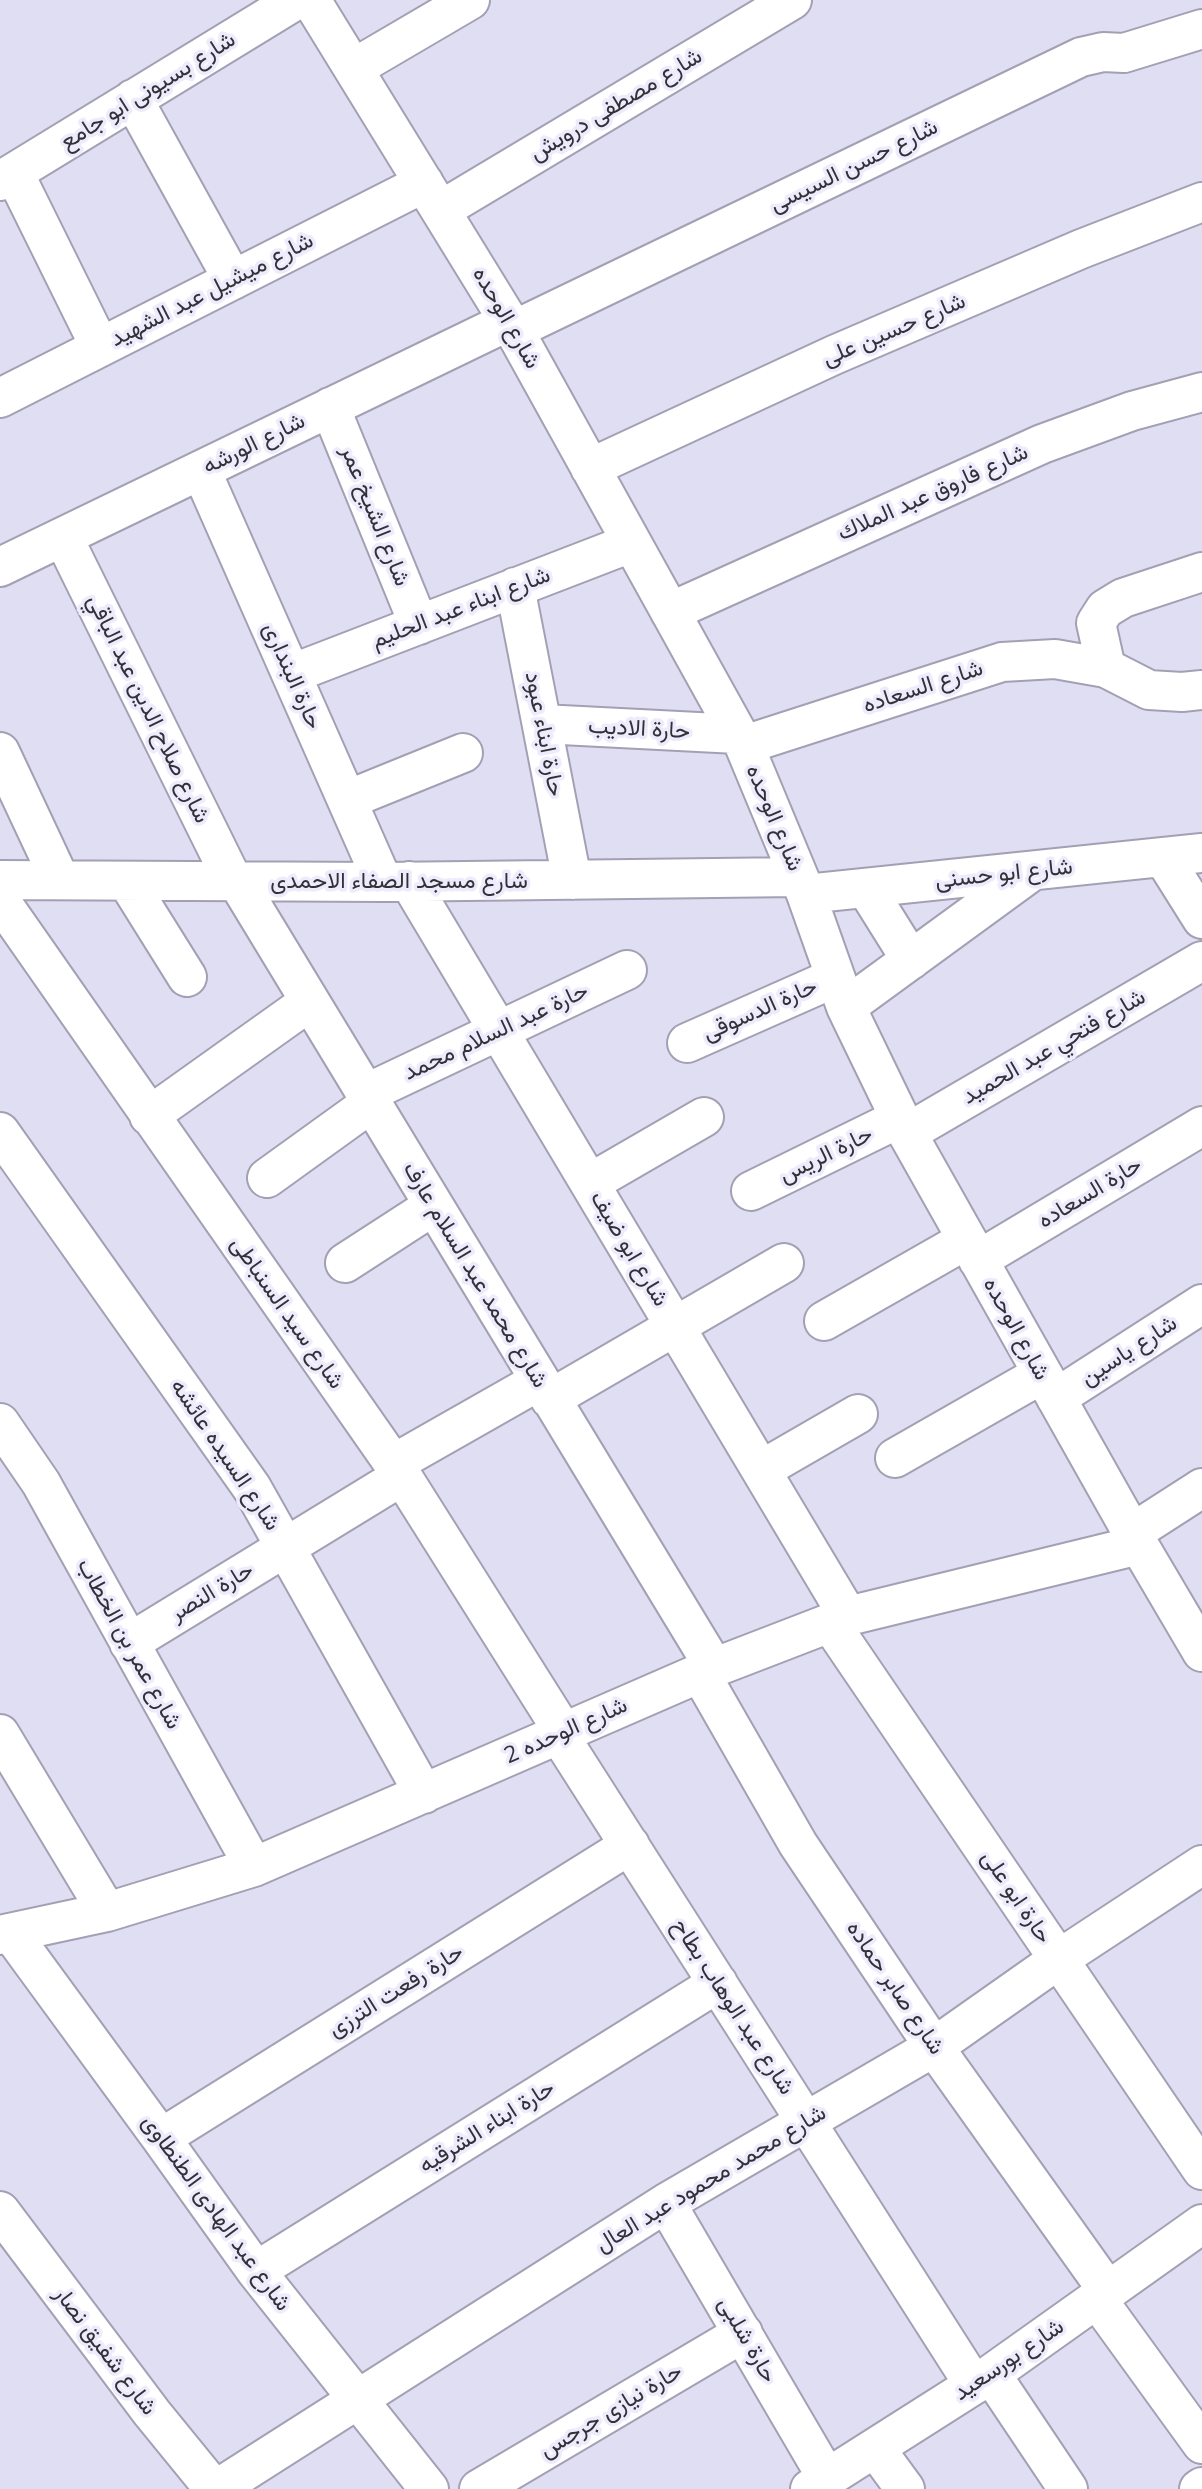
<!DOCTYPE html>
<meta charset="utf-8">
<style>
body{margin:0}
canvas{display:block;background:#e0def3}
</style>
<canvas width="1202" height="2489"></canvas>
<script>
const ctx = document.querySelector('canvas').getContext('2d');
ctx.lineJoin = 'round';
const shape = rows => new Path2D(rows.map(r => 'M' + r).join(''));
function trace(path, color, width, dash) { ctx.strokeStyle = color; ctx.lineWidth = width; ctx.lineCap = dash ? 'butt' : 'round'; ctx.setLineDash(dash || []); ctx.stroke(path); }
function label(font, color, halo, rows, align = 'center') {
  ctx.font = font + ' "Open Sans",Vazirmatn,sans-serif'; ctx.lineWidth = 7; ctx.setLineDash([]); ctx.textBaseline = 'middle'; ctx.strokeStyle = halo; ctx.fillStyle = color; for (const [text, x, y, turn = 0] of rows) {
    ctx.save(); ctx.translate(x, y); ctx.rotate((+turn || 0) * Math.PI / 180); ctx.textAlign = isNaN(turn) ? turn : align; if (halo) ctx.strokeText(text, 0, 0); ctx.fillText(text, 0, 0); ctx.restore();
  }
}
const minor = shape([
 [311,0,514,330,744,745,806,894,846,1007,907,1133,1139,1545,1202,1652],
 [354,68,470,0],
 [133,99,233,280],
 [14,173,100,347],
 [0,181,296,0],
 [441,210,792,0],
 [514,330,1081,57,1103,52,1124,53,1202,29],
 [0,398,424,183],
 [330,407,419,625],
 [590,468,834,355,1081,249,1202,202],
 [201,470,383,882],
 [63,537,233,881],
 [0,567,509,321],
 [515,587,572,880],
 [670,612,1042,444,1132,411,1202,392],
 [1106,668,1096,623,1105,609,1123,598,1202,572],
 [291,674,631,543],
 [542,724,737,734],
 [744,745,1002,662,1055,659,1106,668,1149,690,1182,692,1202,690],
 [0,752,60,880],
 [347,800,463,753],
 [1163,857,1202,919],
 [0,880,383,882,798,877],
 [127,881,187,977],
 [237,881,714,1667],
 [409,881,848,1616],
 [866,888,911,960],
 [806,894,1202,853],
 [0,900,402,1476,564,1733],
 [846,1007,1031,872],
 [687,1043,834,978],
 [365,1094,627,970],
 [149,1116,309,1002],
 [0,1132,252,1488,424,1794],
 [907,1133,1202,961],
 [267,1178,371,1103],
 [590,1183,704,1117],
 [751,1191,900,1118],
 [978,1260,1202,1126],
 [345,1263,433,1206],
 [824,1321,966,1240],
 [1056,1398,1202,1304],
 [550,1399,784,1263],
 [0,1423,41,1483,254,1867],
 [895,1458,1042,1374],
 [393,1464,539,1381],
 [761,1470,858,1414],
 [1132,1533,1202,1488],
 [830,1623,1202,2170],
 [129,1643,402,1476],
 [700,1673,798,1844,934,2047,1108,2291],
 [0,1734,107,1912],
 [559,1735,974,2385],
 [11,1933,161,2138,256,2271,429,2489],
 [0,1935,107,1912,254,1867,700,1673,848,1616,1139,1545],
 [161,2138,630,1845],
 [666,2203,827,2478],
 [0,2211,152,2413,214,2489],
 [256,2271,718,1983],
 [1097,2299,1202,2444],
 [991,2374,1068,2489],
 [875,2448,905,2489],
 [217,2489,666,2203,934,2047,1059,1959,1202,1865],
 [479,2489,743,2333],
 [810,2489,991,2374,1202,2224],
 [1199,2489,1202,2487]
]);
const streetNames = [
 ["شارع بسيونى ابو جامع",148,91,-32],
 ["شارع مصطفى درويش",616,105,-31],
 ["شارع حسن السيسى",854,166,-26],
 ["شارع ميشيل عبد الشهيد",212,290,-27],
 ["شارع الوحده",506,318,60],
 ["شارع حسين على",894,330,-23],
 ["شارع الورشه",254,444,-26],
 ["شارع فاروق عبد الملاك",933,493,-24],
 ["شارع الشيخ عمر",375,516,68],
 ["شارع ابناء عبد الحليم",461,608,-21],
 ["حارة البندارى",292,676,66],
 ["شارع السعاده",923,687,-18],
 ["شارع صلاح الدين عبد الباقي",148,709,64],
 ["حارة الاديب",639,729,3],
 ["حارة ابناء عبود",544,734,79],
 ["شارع الوحده",774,818,67],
 ["شارع ابو حسنى",1004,874,-6],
 ["شارع مسجد الصفاء الاحمدى",399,881],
 ["حارة الدسوقى",760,1010,-24],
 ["حارة عبد السلام محمد",496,1032,-25],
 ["شارع فتحي عبد الحميد",1054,1047,-30],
 ["حارة الريس",826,1155,-26],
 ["حارة السعاده",1090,1193,-31],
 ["شارع ابو ضيف",629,1249,59],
 ["شارع محمد عبد السلام عارف",475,1275,59],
 ["شارع سيد السنباطى",287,1313,55],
 ["شارع الوحده",1016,1329,61],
 ["شارع ياسين",1129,1351,-33],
 ["شارع السيده عائشه",225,1455,56],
 ["حارة النصر",212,1592,-31],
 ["شارع عمر بن الخطاب",129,1644,61],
 ["شارع الوحده 2",566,1731,-24],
 ["حارة ابو على",1016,1897,56],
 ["شارع صابر حماده",895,1988,56],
 ["حارة رفعت الترزى",396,1991,-32],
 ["شارع عبد الوهاب بطاح",733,2007,57],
 ["حارة ابناء الشرقيه",487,2127,-32],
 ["شارع محمد محمود عبد العال",711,2179,-31],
 ["شارع عبد الهادى الطنطاوى",216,2213,54],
 ["حارة شلبى",747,2340,60],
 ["شارع شفيق نصار",105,2351,53],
 ["شارع بورسعيد",1009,2360,-34],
 ["حارة نيازى جرجس",611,2411,-31]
];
trace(minor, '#a3a0b4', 42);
trace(minor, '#fff', 38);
label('23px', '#313138', '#eeecfc', streetNames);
</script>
